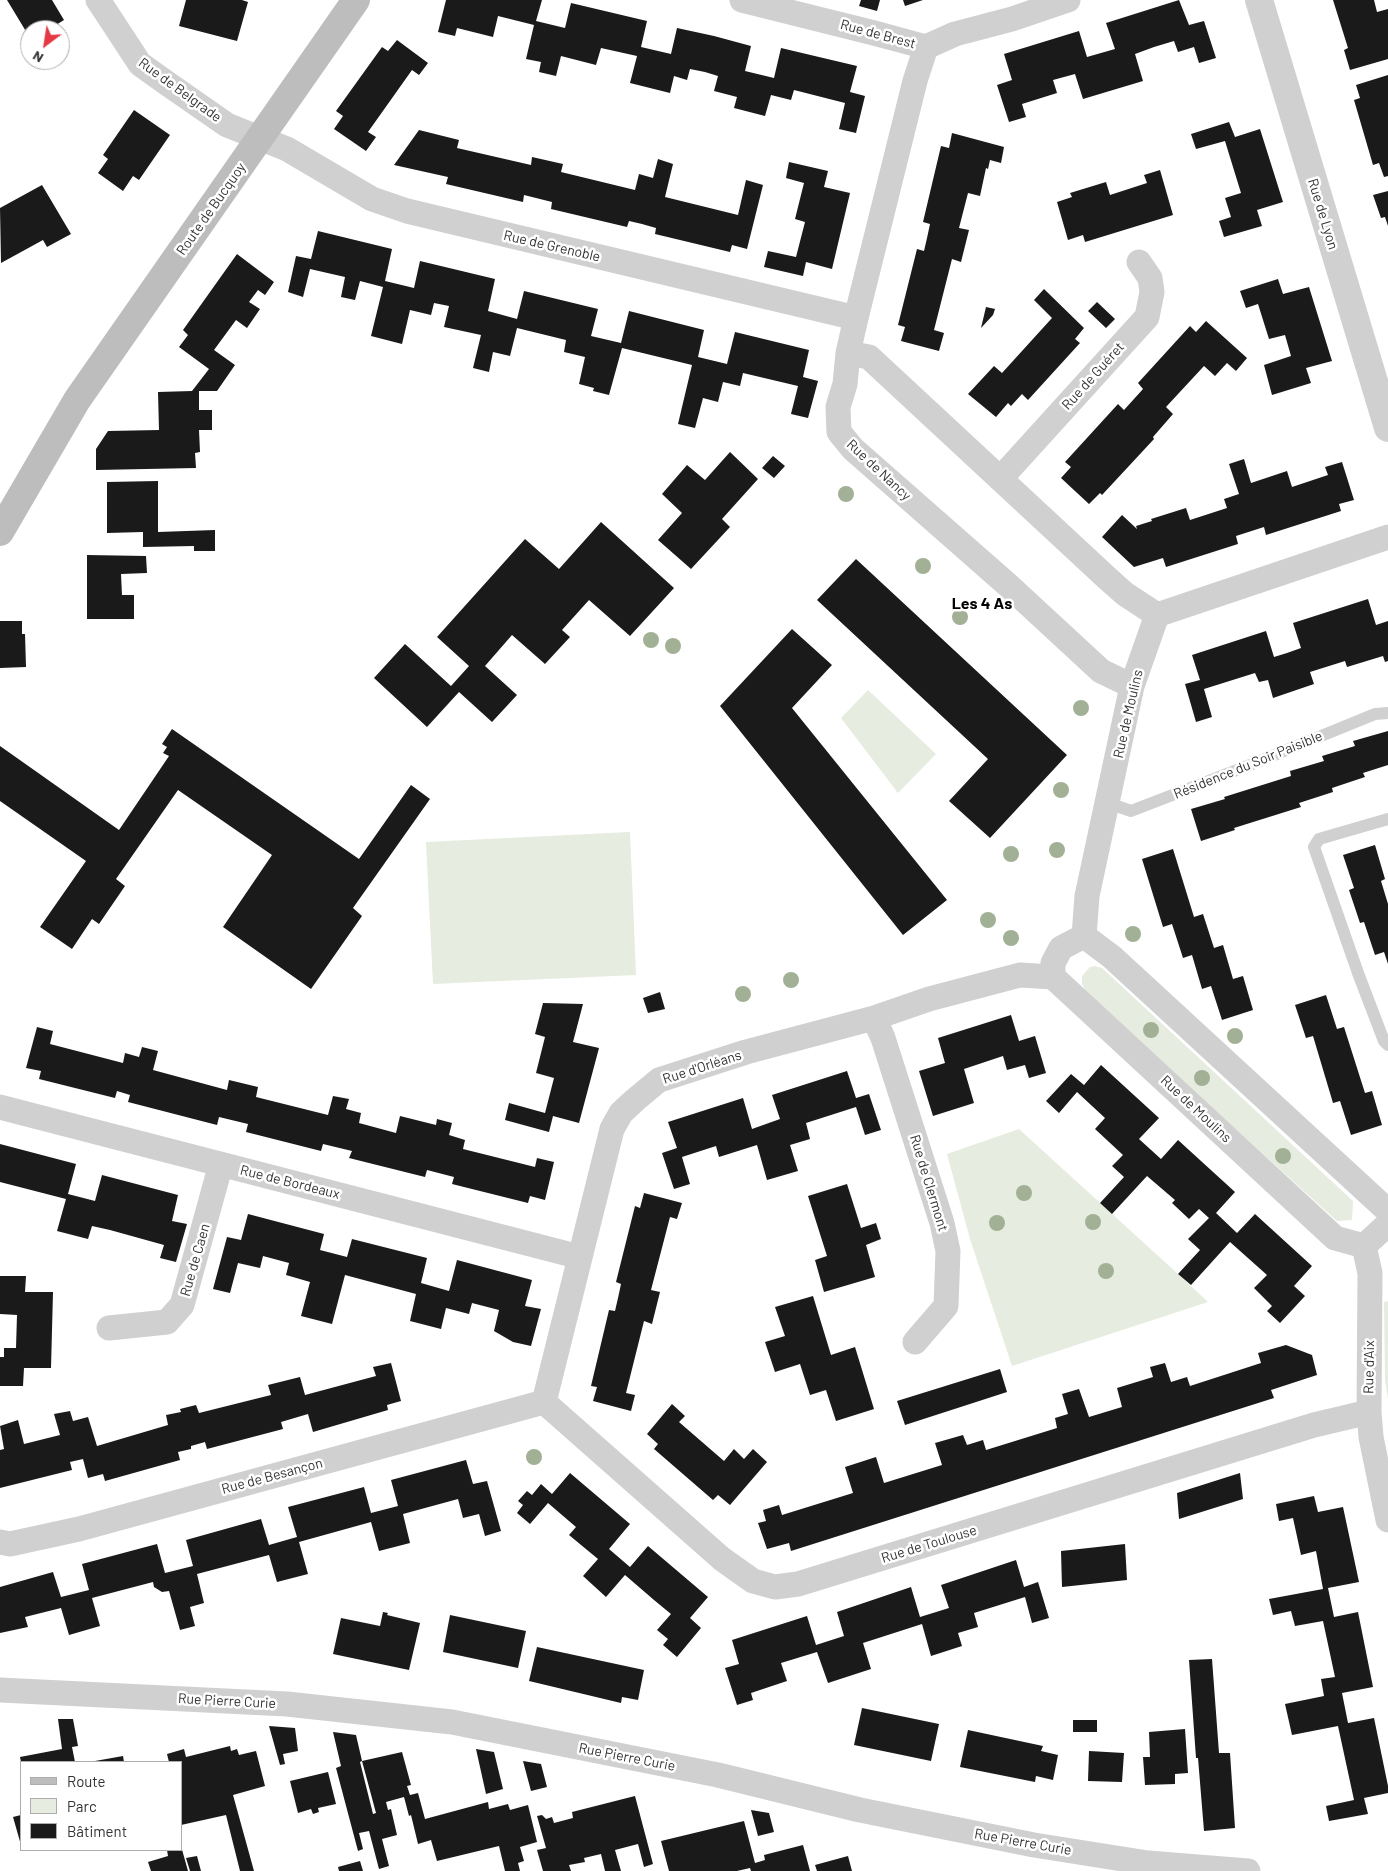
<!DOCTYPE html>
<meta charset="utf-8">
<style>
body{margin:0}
#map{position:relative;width:1388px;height:1871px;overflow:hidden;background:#fff;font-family:Barlow,sans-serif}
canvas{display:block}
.legend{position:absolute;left:20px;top:1761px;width:162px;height:90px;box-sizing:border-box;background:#fff;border:1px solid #adadad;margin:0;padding:6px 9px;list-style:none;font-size:15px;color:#333}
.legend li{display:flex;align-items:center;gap:10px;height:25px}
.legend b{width:25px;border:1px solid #adadad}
.north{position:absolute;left:20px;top:20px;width:50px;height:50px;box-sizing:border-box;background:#fff;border:1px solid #adadad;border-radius:50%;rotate:211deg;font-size:14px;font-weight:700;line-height:20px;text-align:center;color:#333}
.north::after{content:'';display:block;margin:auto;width:18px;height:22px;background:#e63946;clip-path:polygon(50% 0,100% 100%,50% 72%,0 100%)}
</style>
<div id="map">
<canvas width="1388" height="1871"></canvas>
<ul class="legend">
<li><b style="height:6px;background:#bdbdbd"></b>Route</li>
<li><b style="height:14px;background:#e6ecdf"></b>Parc</li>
<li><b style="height:14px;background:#1a1a1a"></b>Bâtiment</li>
</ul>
<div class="north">N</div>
</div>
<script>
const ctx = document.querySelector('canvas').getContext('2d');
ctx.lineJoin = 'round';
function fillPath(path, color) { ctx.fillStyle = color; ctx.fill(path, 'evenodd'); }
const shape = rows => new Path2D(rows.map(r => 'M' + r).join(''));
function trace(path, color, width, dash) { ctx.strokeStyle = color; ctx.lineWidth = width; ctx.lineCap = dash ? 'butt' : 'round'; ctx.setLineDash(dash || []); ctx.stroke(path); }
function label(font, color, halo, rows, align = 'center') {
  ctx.font = font + ' Barlow,sans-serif'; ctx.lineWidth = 5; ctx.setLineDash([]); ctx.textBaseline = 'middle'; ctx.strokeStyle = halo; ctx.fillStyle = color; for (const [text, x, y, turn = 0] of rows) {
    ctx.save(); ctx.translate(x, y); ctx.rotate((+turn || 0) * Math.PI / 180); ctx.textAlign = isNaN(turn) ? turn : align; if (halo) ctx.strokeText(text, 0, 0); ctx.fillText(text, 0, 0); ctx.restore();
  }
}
const green = shape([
 [868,690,936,754,898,793,841,718],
 [630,832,636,975,433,984,426,842],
 [1095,966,1102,968,1353,1201,1352,1220,1337,1221,1093,1000,1086,992,1082,984,1082,976,1090,967],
 [1019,1129,1178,1274,1208,1302,1012,1366,970,1239,947,1154],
 [1388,1301,1388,1400,1385,1379,1384,1302]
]);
const building = shape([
 [7,0,52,0,64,20,48,30,30,30,30,38],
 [186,0,242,0,248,2,237,41,179,26],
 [446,0,542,0,536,21,565,28,571,3,647,21,641,47,671,54,677,28,714,36,751,46,745,71,774,78,781,48,857,66,850,92,865,96,856,133,839,129,845,103,794,90,791,100,771,95,765,116,734,108,737,97,714,91,718,76,705,72,690,69,687,80,674,76,670,93,630,83,637,56,601,48,596,65,561,56,556,76,539,72,541,62,526,59,534,25,498,16,493,37,457,28,455,36,438,32],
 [861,0,880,0,877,11,859,6],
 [903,0,923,0,905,6],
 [1179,0,1189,25,1204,21,1216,58,1199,63,1194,47,1178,52,1174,41,1154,47,1135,54,1143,81,1083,99,1075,74,1053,80,1057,93,1022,104,1026,117,1009,122,997,85,1012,80,1004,54,1079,31,1087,57,1115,49,1106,23],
 [1333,0,1374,0,1377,12,1388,9,1388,59,1350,70,1344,50,1348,48],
 [397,40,428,63,419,75,412,70,368,132,376,137,366,151,334,129,343,116,336,111,382,47,388,51],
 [1388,75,1388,176,1384,177,1379,163,1373,165,1354,100,1360,98,1356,85],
 [134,110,170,135,139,180,133,176,123,191,98,173,108,159,103,155],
 [1229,122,1235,137,1260,129,1283,202,1257,210,1262,226,1224,237,1219,221,1231,217,1225,198,1241,193,1225,141,1196,149,1191,134],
 [419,130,459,140,457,148,531,165,532,157,563,164,561,172,635,190,639,174,653,178,658,159,673,164,665,197,738,215,746,180,763,185,747,249,732,245,730,252,655,234,656,228,642,224,629,221,627,227,551,209,552,202,524,195,523,202,446,184,448,177,394,165],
 [952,133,1004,147,1001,163,990,160,988,169,986,168,980,196,968,193,959,228,969,230,961,262,952,259,934,330,944,333,939,351,901,341,905,327,898,325,917,249,924,251,927,238,930,224,923,222,941,146,949,148],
 [789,162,828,171,824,187,850,193,832,269,806,262,803,276,764,267,768,251,796,257,805,222,795,219,804,183,786,178],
 [1160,170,1173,215,1085,242,1083,235,1068,240,1057,202,1072,197,1070,193,1106,182,1110,195,1147,183,1144,175],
 [42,185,71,234,47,247,43,240,1,263,0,208],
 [1388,191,1388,226,1385,217,1381,218,1373,195],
 [318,231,392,249,385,281,414,288,420,261,495,279,488,311,517,319,524,291,598,309,591,336,621,343,629,311,704,330,698,357,727,364,735,332,809,350,803,377,818,381,808,418,791,414,798,386,743,373,740,386,723,382,718,402,703,398,695,428,678,424,692,365,622,348,609,395,593,391,594,388,579,384,585,357,564,352,566,340,517,328,510,356,493,352,489,372,473,368,481,335,444,327,449,306,434,303,431,315,410,310,402,344,371,336,383,287,360,281,355,300,341,297,345,277,310,269,303,297,288,292,296,256,311,259],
 [237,254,274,282,265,295,258,290,249,302,260,309,247,328,236,320,214,350,235,365,217,391,199,391,199,410,212,410,212,430,199,430,200,452,195,453,196,468,96,470,96,449,108,431,159,430,158,392,192,391,209,369,179,347,188,335,183,330],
 [1278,279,1283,294,1309,287,1332,361,1306,368,1311,383,1272,395,1264,365,1291,356,1285,335,1269,339,1258,304,1246,308,1240,291],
 [1044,289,1084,328,1075,339,1080,343,1028,400,1022,394,1011,406,1008,403,996,417,968,394,994,366,1002,373,1052,318,1034,300],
 [1097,302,1115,319,1106,328,1088,311],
 [986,307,995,309,993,315,981,328],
 [1206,321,1247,358,1236,371,1227,363,1215,376,1204,366,1166,407,1173,414,1153,437,1154,439,1102,495,1100,493,1089,504,1061,478,1071,467,1065,462,1118,404,1124,410,1143,389,1138,383,1190,326,1196,332],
 [730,452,758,479,722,519,730,527,691,569,658,540,682,513,662,494,687,465,705,480],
 [773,456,785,466,774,478,762,468],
 [1244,459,1251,483,1287,471,1292,487,1328,475,1325,467,1342,462,1354,500,1339,504,1341,511,1266,535,1264,527,1236,536,1238,544,1166,567,1163,558,1134,567,1102,537,1122,515,1137,529,1136,526,1152,521,1151,519,1186,508,1190,520,1227,508,1224,499,1239,494,1229,464],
 [158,481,158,532,215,530,215,551,194,551,194,546,143,547,143,532,107,533,107,482],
 [601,522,674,588,630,636,589,600,562,630,570,637,545,664,512,635,485,666,517,695,492,722,459,692,427,727,374,678,405,644,451,686,469,666,437,637,525,539,559,569],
 [87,555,146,556,147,573,121,574,122,595,134,595,134,619,87,619],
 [856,559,1067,755,990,838,949,801,988,759,817,600],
 [1368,599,1376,625,1388,621,1388,661,1385,662,1383,656,1347,667,1345,661,1310,672,1314,684,1273,698,1268,680,1259,682,1255,673,1204,689,1212,717,1196,722,1185,684,1200,680,1192,655,1266,631,1274,657,1287,653,1301,648,1293,623],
 [0,621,22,621,22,634,25,634,26,667,0,668],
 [792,629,832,665,792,708,947,900,903,935,720,706],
 [172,729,359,859,411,785,430,799,353,908,362,916,311,989,223,927,272,855,178,790,116,879,125,886,99,924,92,919,72,949,40,927,86,861,0,801,0,746,119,830,169,756,163,753,167,747,162,744],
 [1388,731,1388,765,1363,773,1365,777,1332,788,1333,792,1299,803,1301,807,1234,828,1235,830,1201,841,1191,809,1225,799,1224,797,1291,776,1290,771,1324,761,1322,756,1355,746,1353,741],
 [1375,845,1385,879,1381,881,1388,904,1388,964,1384,952,1375,955,1364,922,1360,923,1349,890,1354,888,1343,855],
 [1173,849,1194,917,1203,914,1214,948,1223,945,1233,979,1243,976,1253,1010,1222,1020,1211,986,1202,989,1192,955,1183,958,1172,924,1163,927,1142,859],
 [660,992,665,1009,648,1013,643,998],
 [1326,995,1337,1029,1344,1027,1365,1093,1372,1091,1382,1125,1351,1135,1340,1101,1333,1103,1313,1036,1306,1038,1295,1005],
 [543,1003,583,1004,573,1042,599,1048,579,1123,553,1116,549,1132,505,1120,509,1103,545,1113,554,1078,536,1073,545,1037,535,1034],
 [1011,1015,1019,1041,1035,1036,1046,1073,1029,1078,1025,1065,1007,1070,1003,1056,964,1069,974,1103,933,1116,919,1071,945,1063,938,1038],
 [37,1027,53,1031,50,1044,123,1063,125,1053,139,1057,142,1047,158,1051,153,1070,227,1090,229,1080,258,1087,256,1097,328,1115,333,1096,349,1099,346,1109,361,1113,359,1123,396,1133,400,1116,436,1125,437,1119,452,1123,449,1135,465,1140,463,1149,535,1167,537,1158,554,1162,545,1200,530,1196,528,1203,452,1184,454,1177,427,1170,425,1177,349,1158,352,1151,323,1144,321,1151,246,1132,248,1124,219,1117,217,1125,128,1102,130,1095,117,1091,115,1098,39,1079,41,1071,26,1068],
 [1101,1065,1159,1118,1139,1139,1161,1159,1178,1140,1235,1192,1216,1213,1237,1233,1255,1214,1312,1266,1294,1286,1305,1296,1280,1323,1267,1311,1272,1306,1254,1288,1267,1275,1230,1242,1191,1285,1178,1274,1200,1250,1188,1239,1209,1218,1199,1209,1189,1219,1172,1203,1175,1200,1147,1176,1112,1214,1100,1203,1124,1177,1112,1166,1123,1155,1095,1129,1105,1118,1077,1092,1059,1113,1046,1101,1071,1074,1084,1085],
 [847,1071,856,1098,869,1094,881,1130,865,1135,856,1107,806,1123,810,1139,790,1145,798,1171,767,1180,757,1145,719,1157,716,1146,682,1157,690,1184,674,1189,662,1153,677,1148,668,1122,743,1098,752,1129,780,1119,772,1095],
 [0,1144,76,1164,68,1194,95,1201,102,1175,178,1195,172,1221,187,1224,176,1262,160,1258,164,1245,110,1230,92,1226,88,1239,57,1231,66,1199,0,1182],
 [847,1184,861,1228,876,1223,881,1239,866,1245,875,1277,824,1292,815,1260,827,1256,808,1196],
 [644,1193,682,1203,677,1219,670,1217,651,1290,660,1292,652,1324,644,1321,626,1393,635,1395,631,1411,593,1401,597,1387,591,1386,609,1310,615,1311,618,1298,621,1284,616,1282,635,1206,640,1208],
 [248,1214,324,1234,320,1250,347,1257,352,1239,427,1258,421,1283,449,1291,457,1260,532,1280,525,1306,541,1309,531,1346,513,1342,494,1331,499,1310,472,1303,469,1314,446,1308,441,1329,410,1321,416,1294,345,1275,332,1324,301,1316,310,1282,286,1275,289,1263,263,1256,260,1268,238,1263,230,1293,213,1289,227,1237,241,1240],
 [0,1276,26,1276,25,1292,53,1292,51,1368,24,1368,23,1386,0,1386,0,1357,4,1357,4,1348,16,1348,17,1315,0,1314],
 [813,1296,831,1355,855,1347,874,1409,836,1421,826,1390,810,1395,800,1364,775,1372,765,1342,785,1336,775,1307],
 [1286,1345,1312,1355,1317,1375,1271,1390,1274,1398,791,1551,789,1543,767,1549,758,1523,766,1521,763,1510,779,1505,782,1515,853,1493,845,1467,876,1457,884,1483,942,1465,935,1443,963,1435,967,1445,983,1440,986,1450,1057,1428,1055,1418,1068,1414,1062,1394,1079,1389,1089,1417,1122,1407,1117,1388,1153,1377,1150,1367,1165,1363,1171,1382,1187,1377,1190,1386,1261,1363,1258,1353],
 [391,1363,401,1401,387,1405,388,1410,313,1432,308,1414,281,1422,283,1429,207,1449,205,1442,191,1446,191,1449,178,1452,180,1460,105,1481,103,1474,88,1478,83,1459,70,1462,72,1470,0,1488,0,1450,4,1449,0,1426,18,1420,24,1444,60,1435,54,1414,70,1411,73,1421,88,1417,97,1446,168,1425,166,1415,181,1412,180,1409,196,1405,199,1413,271,1395,268,1385,300,1377,305,1395,376,1376,373,1367],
 [1000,1369,1007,1392,905,1425,897,1401],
 [672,1404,685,1416,679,1422,724,1461,734,1449,744,1459,753,1449,767,1462,730,1505,718,1495,713,1500,654,1449,658,1444,647,1434],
 [466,1460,473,1484,487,1481,501,1531,485,1536,479,1514,463,1518,458,1499,403,1514,410,1543,379,1551,371,1522,299,1542,308,1574,277,1582,269,1555,197,1574,204,1603,190,1607,195,1626,180,1630,169,1591,162,1592,154,1587,153,1582,92,1598,100,1626,69,1635,61,1608,25,1617,28,1627,0,1633,0,1587,53,1572,61,1597,89,1590,82,1564,157,1544,165,1573,193,1566,186,1540,261,1519,269,1545,297,1537,288,1507,364,1487,371,1513,398,1506,391,1480],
 [570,1473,630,1524,609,1549,630,1567,648,1546,708,1597,690,1618,701,1628,677,1657,663,1645,668,1639,657,1630,671,1614,654,1600,625,1575,606,1597,583,1576,598,1559,569,1535,576,1527,548,1503,530,1524,517,1513,523,1505,518,1501,527,1491,532,1495,541,1484,552,1494],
 [1240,1473,1243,1499,1179,1519,1177,1493],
 [1314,1496,1318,1512,1343,1507,1359,1582,1328,1588,1334,1617,1358,1612,1373,1687,1342,1693,1348,1723,1374,1718,1388,1786,1388,1793,1364,1798,1368,1814,1329,1821,1326,1806,1354,1800,1338,1726,1292,1735,1285,1704,1324,1696,1321,1679,1335,1677,1323,1621,1295,1626,1291,1611,1273,1615,1269,1599,1323,1589,1316,1551,1301,1555,1293,1518,1279,1521,1276,1504],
 [1125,1544,1127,1580,1062,1587,1061,1551],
 [1016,1560,1024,1587,1038,1582,1049,1618,1032,1623,1025,1597,974,1613,978,1627,958,1633,962,1646,931,1656,922,1624,863,1643,871,1669,828,1683,817,1652,781,1663,787,1681,751,1693,753,1700,737,1705,725,1668,739,1664,732,1640,807,1616,816,1645,844,1636,837,1612,911,1587,920,1617,949,1608,941,1585],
 [383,1612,388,1613,387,1615,420,1623,409,1670,333,1654,341,1618,380,1626],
 [450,1615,526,1631,518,1668,443,1652],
 [537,1647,644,1670,638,1700,622,1697,621,1703,529,1681],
 [1212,1659,1219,1753,1230,1753,1235,1828,1204,1831,1198,1758,1196,1758,1189,1660],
 [862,1708,939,1724,931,1761,854,1745],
 [58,1719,73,1719,78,1746,72,1747,75,1762,21,1762,20,1757,62,1749],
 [1073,1720,1097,1720,1097,1732,1073,1732],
 [269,1726,295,1728,298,1751,283,1754,285,1764,280,1765],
 [1185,1729,1188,1773,1175,1774,1175,1784,1145,1785,1143,1757,1150,1757,1149,1732],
 [968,1730,1043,1746,1041,1751,1058,1755,1053,1780,1036,1776,1035,1782,960,1767],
 [333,1732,356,1735,362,1761,402,1752,411,1785,407,1786,410,1795,418,1793,425,1819,488,1802,489,1809,508,1804,510,1810,528,1805,537,1842,520,1847,524,1861,518,1863,520,1871,505,1871,499,1846,437,1861,431,1840,418,1844,411,1815,409,1816,404,1797,386,1802,388,1810,391,1809,397,1835,382,1839,389,1866,379,1869,369,1831,359,1833,363,1849,358,1851,336,1768,341,1766],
 [362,1761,376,1813,373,1814,360,1762],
 [230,1746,231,1751,237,1749,239,1755,256,1751,265,1786,233,1795,254,1871,240,1871,226,1815,181,1825,181,1762,169,1762,167,1754,184,1749,186,1757],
 [476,1749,494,1752,503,1789,486,1794],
 [1089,1751,1124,1753,1122,1782,1088,1781],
 [123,1756,124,1762,95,1762,95,1761],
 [523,1761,541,1764,547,1787,531,1791],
 [328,1772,336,1804,318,1808,319,1812,313,1814,311,1809,298,1813,290,1781],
 [635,1796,653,1864,644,1867,638,1844,615,1850,621,1871,605,1871,601,1854,584,1858,585,1862,569,1865,571,1871,543,1871,537,1850,546,1848,537,1816,542,1815,546,1819,552,1817,554,1823,573,1818,572,1812],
 [751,1810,769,1813,774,1832,758,1836],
 [21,1815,21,1845,13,1817],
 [744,1821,755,1863,765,1860,764,1855,803,1845,810,1871,751,1871,750,1868,737,1871,669,1871,661,1841],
 [181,1846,188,1871,151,1871,148,1862,168,1856,167,1850,181,1850],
 [197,1856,201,1871,190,1871,186,1858],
 [848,1856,852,1871,817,1871,815,1865],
 [360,1861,363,1871,339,1871,338,1867]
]);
const service = shape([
 [1108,803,1131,811,1255,763,1375,714,1388,713],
 [1388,819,1319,839,1314,847,1358,973,1384,1041,1388,1045]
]);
const minor = shape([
 [98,0,140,64,168,84,227,125,287,149,372,199,407,211,856,318],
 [742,0,874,33,926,47,955,34,1012,19,1068,0],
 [926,47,915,81,856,318,848,353,845,384,838,407,839,432,853,449,1009,586,1101,671,1132,686],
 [848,353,869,357,1107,578,1125,594,1157,615],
 [1000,479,1147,317,1152,292,1150,278,1139,262],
 [1157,615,1388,537],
 [1084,936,1061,948,1053,963,1053,977,1335,1238,1364,1246],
 [1084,936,1112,957,1388,1211],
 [1084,936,1087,896,1132,686,1157,615],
 [874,1018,883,1038,942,1223,948,1251,946,1306,915,1342],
 [0,1107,580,1257],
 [1388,1224,1364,1246,1370,1273,1369,1412,1371,1437,1388,1520],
 [109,1328,167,1322,182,1305,221,1164],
 [544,1402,722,1559,753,1581,775,1587,798,1584,1314,1425,1369,1412],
 [544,1402,612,1129,621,1113,635,1100,659,1080,746,1052,874,1018,929,999,1020,975,1053,977],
 [0,1542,10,1544,79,1529,544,1402],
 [0,1690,287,1704,452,1722,718,1775,860,1810,1034,1845,1148,1863,1248,1871]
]);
const tertiary = shape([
 [1259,0,1388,428]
]);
const secondary = shape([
 [0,532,77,400,356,0]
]);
const trees = [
 [846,494],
 [923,566],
 [960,617],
 [651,640],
 [673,646],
 [1081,708],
 [1061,790],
 [1057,850],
 [1011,854],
 [988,920],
 [1133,934],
 [1011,938],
 [791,980],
 [743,994],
 [1151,1030],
 [1235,1036],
 [1202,1078],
 [1283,1156],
 [1024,1193],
 [1093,1222],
 [997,1223],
 [1106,1271],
 [534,1457]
];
const streetNames = [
 ["Rue de Brest",878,34,15],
 ["Rue de Belgrade",180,90,36],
 ["Route de Bucquoy",211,209,-55],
 ["Rue de Lyon",1323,214,73],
 ["Rue de Grenoble",552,246,13],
 ["Rue de Guéret",1093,376,-48],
 ["Rue de Nancy",879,470,43],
 ["Rue de Moulins",1128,714,-77],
 ["Résidence du Soir Paisible",1248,765,-22],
 ["Rue d'Orléans",702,1067,-18],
 ["Rue de Moulins",1196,1109,43],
 ["Rue de Bordeaux",290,1182,14],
 ["Rue de Clermont",929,1183,73],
 ["Rue de Caen",195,1260,-74],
 ["Rue d'Aix",1369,1367,-89],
 ["Rue de Besançon",272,1476,-15],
 ["Rue de Toulouse",929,1544,-17],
 ["Rue Pierre Curie",227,1701,3],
 ["Rue Pierre Curie",627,1757,11],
 ["Rue Pierre Curie",1023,1842,10]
];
const quarterNames = [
 ["Les 4 As",982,604]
];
fillPath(green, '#e6ecdf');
fillPath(building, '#1a1a1a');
trace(service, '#d0d0d0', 12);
trace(minor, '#d0d0d0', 25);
trace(tertiary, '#d0d0d0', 28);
trace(secondary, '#bdbdbd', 28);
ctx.fillStyle = '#a2b095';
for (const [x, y] of trees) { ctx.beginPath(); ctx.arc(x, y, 8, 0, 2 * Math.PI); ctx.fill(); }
label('14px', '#333', '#fff', streetNames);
label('bold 16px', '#000', '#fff', quarterNames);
</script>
